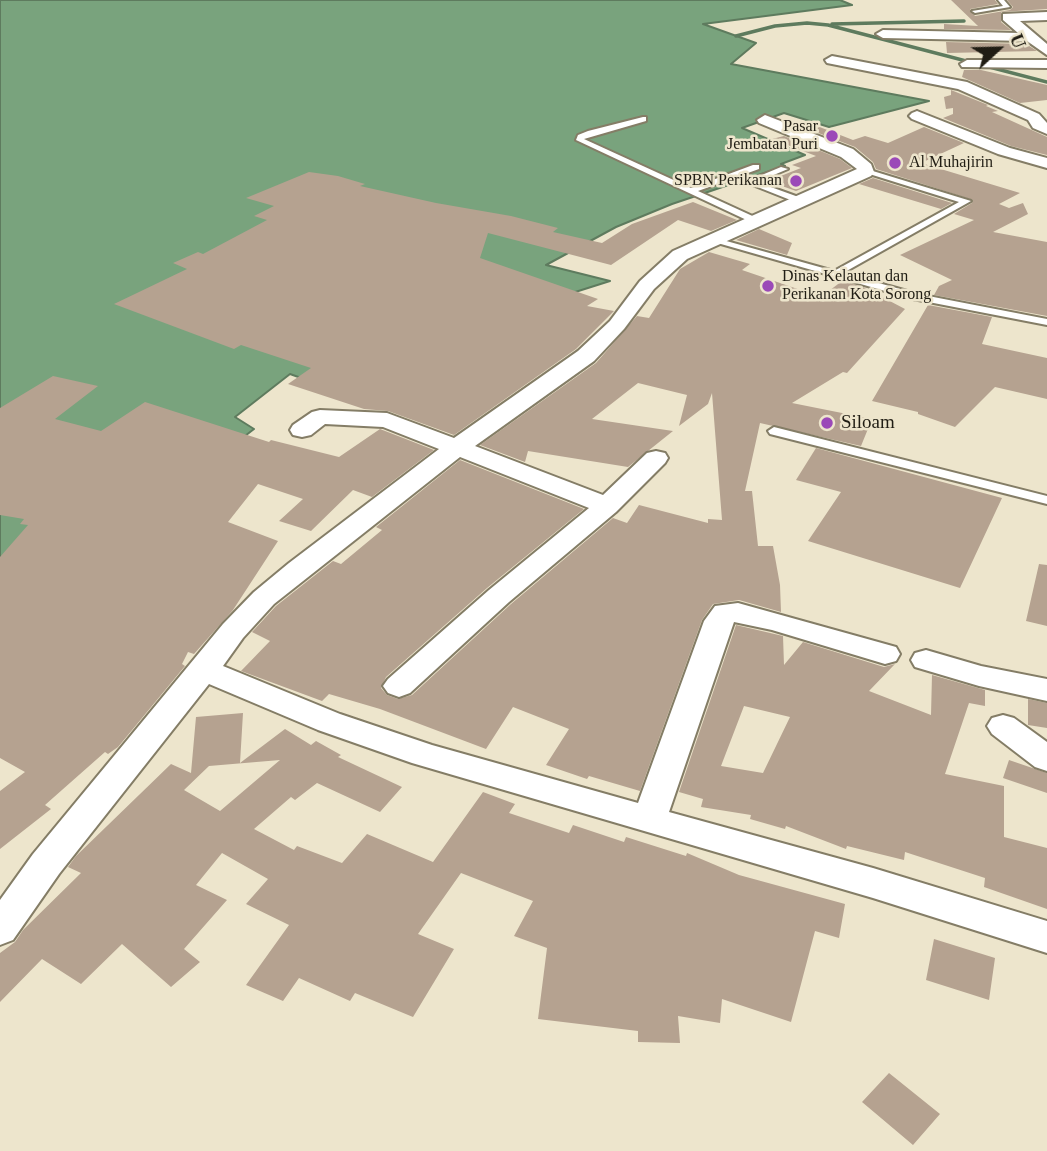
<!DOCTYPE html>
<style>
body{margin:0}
#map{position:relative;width:1047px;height:1151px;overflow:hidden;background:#ede5cc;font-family:Georgia,serif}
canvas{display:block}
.north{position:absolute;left:963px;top:14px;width:70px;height:70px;-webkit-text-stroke:5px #ede5cc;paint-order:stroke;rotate:68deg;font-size:19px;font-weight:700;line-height:28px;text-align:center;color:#201d14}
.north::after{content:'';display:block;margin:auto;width:24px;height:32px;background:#201d14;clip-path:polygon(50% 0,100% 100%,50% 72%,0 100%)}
</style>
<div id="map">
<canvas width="1047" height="1151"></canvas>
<div class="north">U</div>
</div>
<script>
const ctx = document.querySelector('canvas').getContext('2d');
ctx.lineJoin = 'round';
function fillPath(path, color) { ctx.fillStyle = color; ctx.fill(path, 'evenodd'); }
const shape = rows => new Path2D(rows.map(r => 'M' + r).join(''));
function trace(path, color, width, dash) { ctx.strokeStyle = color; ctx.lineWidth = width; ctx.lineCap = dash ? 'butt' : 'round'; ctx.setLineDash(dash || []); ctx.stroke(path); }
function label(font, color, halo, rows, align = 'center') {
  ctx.font = font + ' Georgia,serif'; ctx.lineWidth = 5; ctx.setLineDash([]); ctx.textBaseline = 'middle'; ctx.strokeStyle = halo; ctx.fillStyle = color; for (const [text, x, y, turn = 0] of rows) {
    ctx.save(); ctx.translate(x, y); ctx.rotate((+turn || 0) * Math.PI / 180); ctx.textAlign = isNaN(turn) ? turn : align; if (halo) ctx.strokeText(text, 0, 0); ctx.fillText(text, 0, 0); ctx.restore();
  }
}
const water = shape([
 [0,0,840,0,852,5,703,24,756,43,731,64,929,101,829,127,784,113,742,128,805,155,781,164,785,166,672,204,616,227,546,265,610,281,550,300,387,409,290,374,235,417,254,429,189,479,0,739,0,0]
]);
const stream = shape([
 [832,24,964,21],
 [736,36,775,26,807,23,828,25,1047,82]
]);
const building = shape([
 [951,0,995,0,998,4,970,9,975,16,1010,10,1013,7,1007,0,1047,0,1047,9,1001,12,1001,22,1011,30,944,29,944,24,978,26],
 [946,42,1026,44,1037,51,947,53],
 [964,70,981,70,1047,85,1047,100,1020,103,962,77],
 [951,90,988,105,986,106,998,111,992,112,1047,137,1047,155,1011,146,943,118,953,114,953,108,946,109,944,97,951,95],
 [817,126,853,140,865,136,888,143,924,127,964,143,921,163,1020,193,999,204,1009,208,1023,203,1028,214,993,232,1047,242,1047,316,934,295,939,286,952,280,900,255,974,220,954,214,972,203,973,200,876,169,873,162,855,147,808,129],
 [784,136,840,159,852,168,796,191,768,181,801,168,792,165,816,156,772,139],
 [309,172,338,176,365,184,360,186,436,203,511,216,558,228,553,232,602,243,632,224,693,202,737,220,711,231,678,220,611,265,488,233,480,258,598,299,587,306,614,311,576,349,454,435,388,411,364,409,288,384,311,368,241,345,234,349,114,304,187,269,173,263,198,252,203,254,267,220,254,216,274,206,246,198],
 [873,178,952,203,941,209,859,184],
 [759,229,792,243,787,255,736,240],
 [709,252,750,264,742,270,821,297,842,281,863,287,905,309,847,373,843,372,792,403,872,419,861,446,760,423,745,491,752,491,758,546,773,546,780,585,781,612,739,600,713,604,702,620,640,791,589,776,587,779,546,765,569,729,513,707,486,749,380,709,329,694,322,701,241,671,270,641,252,632,276,606,333,561,341,564,382,530,376,527,460,460,584,509,487,588,386,677,381,688,387,695,398,699,412,695,511,604,613,518,627,523,639,505,708,523,708,519,722,520,712,393,708,404,679,426,687,395,638,383,592,419,673,431,628,467,528,451,525,462,480,445,596,363,637,316,649,318,680,269],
 [928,305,992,317,982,344,1047,358,1047,399,995,387,955,427,918,414,918,412,872,401],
 [53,376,98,386,55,419,101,431,145,402,269,442,271,440,339,457,380,429,434,450,372,497,353,490,311,531,279,521,303,499,258,484,228,522,278,541,233,610,194,654,188,652,182,664,185,666,118,747,108,754,105,752,45,805,51,809,0,849,0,791,25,772,0,758,0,557,28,525,20,524,24,519,0,515,0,408],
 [816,448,1002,498,960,588,808,541,841,492,796,480],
 [1039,564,1047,565,1047,626,1026,621],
 [736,625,783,636,784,665,803,642,884,667,895,664,869,691,931,715,932,675,985,690,985,706,969,703,945,774,1004,786,1004,837,1047,848,1047,909,984,887,985,878,905,852,904,860,847,846,846,849,786,826,785,829,750,819,751,815,701,807,703,799,679,792],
 [744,706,790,717,763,773,721,766],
 [1028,699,1047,703,1047,728,1028,725],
 [243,713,240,763,285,729,311,745,316,741,341,755,338,757,402,787,380,812,317,783,295,800,291,797,254,829,294,850,297,846,342,863,367,834,433,862,483,792,515,804,509,813,569,833,573,825,624,842,626,837,686,856,687,853,739,875,845,904,839,938,815,931,791,1022,722,999,720,1023,678,1016,680,1043,638,1042,638,1031,538,1019,547,948,514,936,533,901,461,873,418,934,454,949,413,1017,355,993,350,1001,299,978,283,1001,246,985,289,925,246,904,268,879,222,853,196,885,227,900,184,949,200,962,171,987,122,944,81,984,42,959,0,1002,0,953,15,942,23,930,81,873,68,867,76,856,171,764,191,773,196,717],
 [280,760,220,811,184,790,209,766],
 [1009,760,1047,773,1047,793,1003,778],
 [934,939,995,958,989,1000,926,980],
 [889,1073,940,1114,913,1145,862,1102]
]);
const lane = shape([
 [998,0,1004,0,1010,7,975,13,972,11,1003,6,998,0],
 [643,117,646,117,646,121,584,139,691,188,753,165,759,165,759,169,698,191,759,219,759,223,753,223,576,140,578,135,588,131,643,117],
 [781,167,788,169,757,182,804,199,804,203,798,203,745,182,781,167],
 [863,168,971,201,843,273,918,294,1047,319,1047,325,913,299,707,240,712,237,834,271,959,202,863,172,863,168],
 [774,427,1047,496,1047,504,770,434,768,431,774,427]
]);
const street = shape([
 [1047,12,1047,20,1020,21,1047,44,1047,55,1027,41,883,38,876,34,883,30,1018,33,1003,20,1003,14,1047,12],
 [832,56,967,82,1039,114,1047,123,1047,134,1033,128,1028,120,958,89,827,63,825,60,832,56],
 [967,60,1047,60,1047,68,962,67,960,64,967,60],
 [917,111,1010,148,1047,158,1047,168,998,154,912,119,909,116,912,113,917,111],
 [765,115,853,149,871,164,874,172,871,176,687,259,654,289,624,329,594,361,475,446,603,495,647,453,656,451,665,453,668,458,665,463,616,512,509,602,410,693,399,697,388,693,383,686,388,679,489,590,589,508,460,457,274,604,243,638,223,666,340,714,432,745,638,803,704,621,715,606,738,603,896,647,900,654,896,661,885,664,772,630,734,622,669,812,873,868,1047,921,1047,953,873,898,412,763,318,730,209,684,59,874,13,940,0,945,0,900,33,854,223,624,254,592,289,563,439,449,383,427,325,424,311,435,302,437,293,435,290,430,293,425,312,412,320,410,387,413,454,438,578,351,610,321,640,281,673,251,857,169,841,157,759,123,757,120,765,115],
 [926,650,981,666,1047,679,1047,701,979,686,915,667,911,660,915,653,926,650],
 [1003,715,1014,718,1047,742,1047,771,1035,767,992,734,987,726,992,718,1003,715]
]);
const markers = [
 [832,136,7,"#9b49b8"],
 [895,163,7,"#9b49b8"],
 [796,181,7,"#9b49b8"],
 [768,286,7,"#9b49b8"],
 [827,423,7,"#9b49b8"]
];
const farPoinames = [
 ["Pasar",818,127],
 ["Jembatan Puri",818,145],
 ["Al Muhajirin",909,163,"left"],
 ["SPBN Perikanan",782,181],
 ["Dinas Kelautan dan",782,277,"left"],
 ["Perikanan Kota Sorong",782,295,"left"]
];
const poiNames = [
 ["Siloam",841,423]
];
fillPath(water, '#79a37d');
trace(water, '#5e7b5e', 2);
trace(stream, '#5e7b5e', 3.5);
fillPath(building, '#b5a290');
trace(lane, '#847d66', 4);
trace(street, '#847d66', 4);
fillPath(lane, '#fff');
fillPath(street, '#fff');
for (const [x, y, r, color] of markers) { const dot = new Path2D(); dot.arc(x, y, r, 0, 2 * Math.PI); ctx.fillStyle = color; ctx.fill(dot); trace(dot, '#ede5cc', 2.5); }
label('16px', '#201d14', '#ede5cc', farPoinames, 'right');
label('19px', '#201d14', '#ede5cc', poiNames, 'left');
</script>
